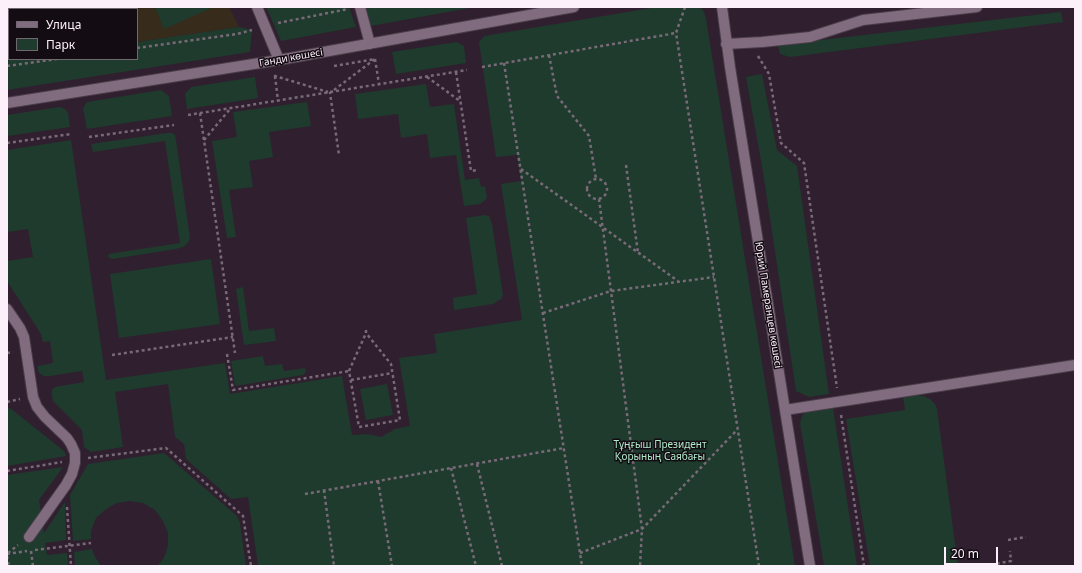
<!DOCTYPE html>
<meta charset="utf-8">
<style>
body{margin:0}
#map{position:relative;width:1082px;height:573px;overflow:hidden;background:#301f2f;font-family:"Noto Sans",sans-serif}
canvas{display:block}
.frame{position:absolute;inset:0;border:8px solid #fcf0fb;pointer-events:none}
.legend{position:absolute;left:8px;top:8px;width:130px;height:52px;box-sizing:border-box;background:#140c13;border:1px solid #716770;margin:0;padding:5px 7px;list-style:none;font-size:12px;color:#fcf0fb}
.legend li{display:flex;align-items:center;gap:8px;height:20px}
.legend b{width:20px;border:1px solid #716770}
.scale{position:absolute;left:944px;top:547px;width:54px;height:18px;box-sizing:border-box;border:2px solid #fcf0fb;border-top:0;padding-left:5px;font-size:12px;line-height:14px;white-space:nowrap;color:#fcf0fb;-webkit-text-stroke:3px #140c13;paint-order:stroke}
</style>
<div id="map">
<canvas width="1082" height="573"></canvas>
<div class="frame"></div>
<ul class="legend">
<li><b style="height:5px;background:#806c7e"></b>Улица</li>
<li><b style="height:11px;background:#1e3b2d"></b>Парк</li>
</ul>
<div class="scale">20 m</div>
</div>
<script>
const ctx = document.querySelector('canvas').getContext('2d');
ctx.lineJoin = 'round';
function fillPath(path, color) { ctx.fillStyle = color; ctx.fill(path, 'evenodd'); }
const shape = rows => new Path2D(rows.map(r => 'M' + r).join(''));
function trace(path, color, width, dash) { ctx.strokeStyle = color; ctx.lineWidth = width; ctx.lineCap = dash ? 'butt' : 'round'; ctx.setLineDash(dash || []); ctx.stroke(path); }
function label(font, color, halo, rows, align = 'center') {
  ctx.font = font + ' "Noto Sans",sans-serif'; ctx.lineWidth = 3; ctx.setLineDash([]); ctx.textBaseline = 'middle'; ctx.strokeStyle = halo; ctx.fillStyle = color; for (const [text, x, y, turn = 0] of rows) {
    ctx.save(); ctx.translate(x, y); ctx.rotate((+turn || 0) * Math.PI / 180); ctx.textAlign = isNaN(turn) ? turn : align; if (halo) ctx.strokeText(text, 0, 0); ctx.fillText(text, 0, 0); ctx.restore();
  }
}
const education = shape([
 [7,7,229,7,239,27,137,42,137,9,9,9,9,59,13,59,7,60]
]);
const green = shape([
 [155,7,214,7,164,29],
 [266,7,349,7,356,27,281,41],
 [360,7,475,7,365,27],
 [657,7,700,7,704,12,706,19,795,566,258,566,248,497,231,499,186,459,184,444,175,437,168,384,115,392,123,447,91,452,84,447,82,430,53,401,52,396,52,390,55,387,84,382,82,371,50,376,44,376,39,373,37,366,53,363,50,341,43,342,41,334,7,281,7,261,33,257,28,229,7,232,7,150,71,140,106,380,225,363,230,394,342,376,352,435,368,434,381,437,395,429,410,426,399,358,437,353,434,334,522,320,501,184,521,181,517,155,496,157,479,42,484,36],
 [1061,12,1063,22,790,57,780,54,778,45],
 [239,27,252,30,250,52,7,90,7,60,137,59,137,42],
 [457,42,464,46,466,63,396,74,392,52],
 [762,74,777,150,797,166,829,394,809,397,796,391,763,172,746,77],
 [255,77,258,98,187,109,185,94,191,87],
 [426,84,430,107,454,104,465,180,479,178,481,187,485,186,487,198,484,201,480,204,464,206,456,155,430,158,427,134,401,138,398,114,358,119,355,94],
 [161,90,169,96,172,116,87,129,83,108,87,102],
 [307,102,311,126,269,132,273,157,249,161,253,187,229,190,236,237,227,238,212,141,237,137,233,112],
 [59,107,65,109,68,113,70,127,7,136,7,115],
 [167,133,172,133,175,135,176,140,190,238,188,243,183,247,176,249,113,259,109,258,108,254,180,243,165,141,93,152,91,144],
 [485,215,489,216,492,224,503,295,501,299,493,304,454,310,453,298,477,294,466,218],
 [211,259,220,324,119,338,110,274],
 [243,287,249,331,274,328,276,341,244,345,236,289],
 [263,356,265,366,282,364,284,371,305,368,306,372,303,375,235,386,231,361],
 [387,384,393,415,366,420,360,389],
 [913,395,923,396,930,399,935,404,937,409,958,566,870,566,846,419,905,410,903,396],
 [10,408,64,451,66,456,7,466,7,409],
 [833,408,857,566,824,566,800,423,803,414,807,411],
 [164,453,237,516,240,523,246,566,157,566,164,558,168,546,168,533,163,521,155,510,143,503,130,501,117,503,106,509,96,518,91,531,91,539,73,541,70,495,88,464],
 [63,467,39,500,44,533,65,502,66,540,45,543,47,555,67,553,68,566,7,566,7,475],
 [92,549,94,555,101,566,75,566,74,552]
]);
const path = shape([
 [685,7,676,33,759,566],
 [278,23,348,9],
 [137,48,237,34,252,30],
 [549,55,557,96,589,136,596,179],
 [758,56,769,74,781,143,804,163,837,388],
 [375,59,379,84],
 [504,63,582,566],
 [7,66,57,59],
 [334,66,375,59,330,93,339,155],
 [482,67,676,33],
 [456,72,471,171,478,170],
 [275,76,278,101],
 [276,76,275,76,328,92],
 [427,77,460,101],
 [200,113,235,353],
 [188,115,467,70],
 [89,137,174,125],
 [204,140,230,109],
 [7,143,71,134],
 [626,165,638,253],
 [521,169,678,281],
 '587 189a10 10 0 1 1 20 0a10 10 0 1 1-20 0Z',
 [599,199,642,529,640,566],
 [543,313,611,291,714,277],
 [366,330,366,333,391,364,400,420,359,427,349,371,366,333],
 [7,353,13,352],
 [227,354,233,390,349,371],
 [112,355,233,337],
 [351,380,392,373],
 [7,402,20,399],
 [841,415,864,566],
 [88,458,166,448,243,516,251,566],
 [477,464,502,566],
 [451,468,476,566],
 [7,471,62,462],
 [378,481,392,566],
 [324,490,334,566],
 [305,494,564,448],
 [67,507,71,566],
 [1008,540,1026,537],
 [35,550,91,543],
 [31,551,33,566],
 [8,553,18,545],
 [580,553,642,529,737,430],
 [7,554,27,551],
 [7,556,9,566],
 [985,566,1011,561,1010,551]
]);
const minor = shape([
 [257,7,279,60],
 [360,7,370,44],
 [722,7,730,67,810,566],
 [726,44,762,42,810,37,863,20,977,7],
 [7,103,279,60,574,7],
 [7,309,20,328,24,337,33,397,37,407,45,417,67,438,71,444,75,453,75,463,72,474,66,485,29,537],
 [785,410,1075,365]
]);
const streetNames = [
 ["Ганди көшесі",291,58,-10],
 ["Юрий Памеранцев көшесі",768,305,81]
];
const parkNames = [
 ["Тұңғыш Президент",660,445],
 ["Қорының Саябағы",660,457]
];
fillPath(education, '#372b1c');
fillPath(green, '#1e3b2d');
trace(minor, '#4a3c49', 12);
trace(path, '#796a78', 2.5, [3, 3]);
trace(minor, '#806c7e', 10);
label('10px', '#fcf0fb', '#140c13', streetNames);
label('10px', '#aeeaca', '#140c13', parkNames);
</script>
